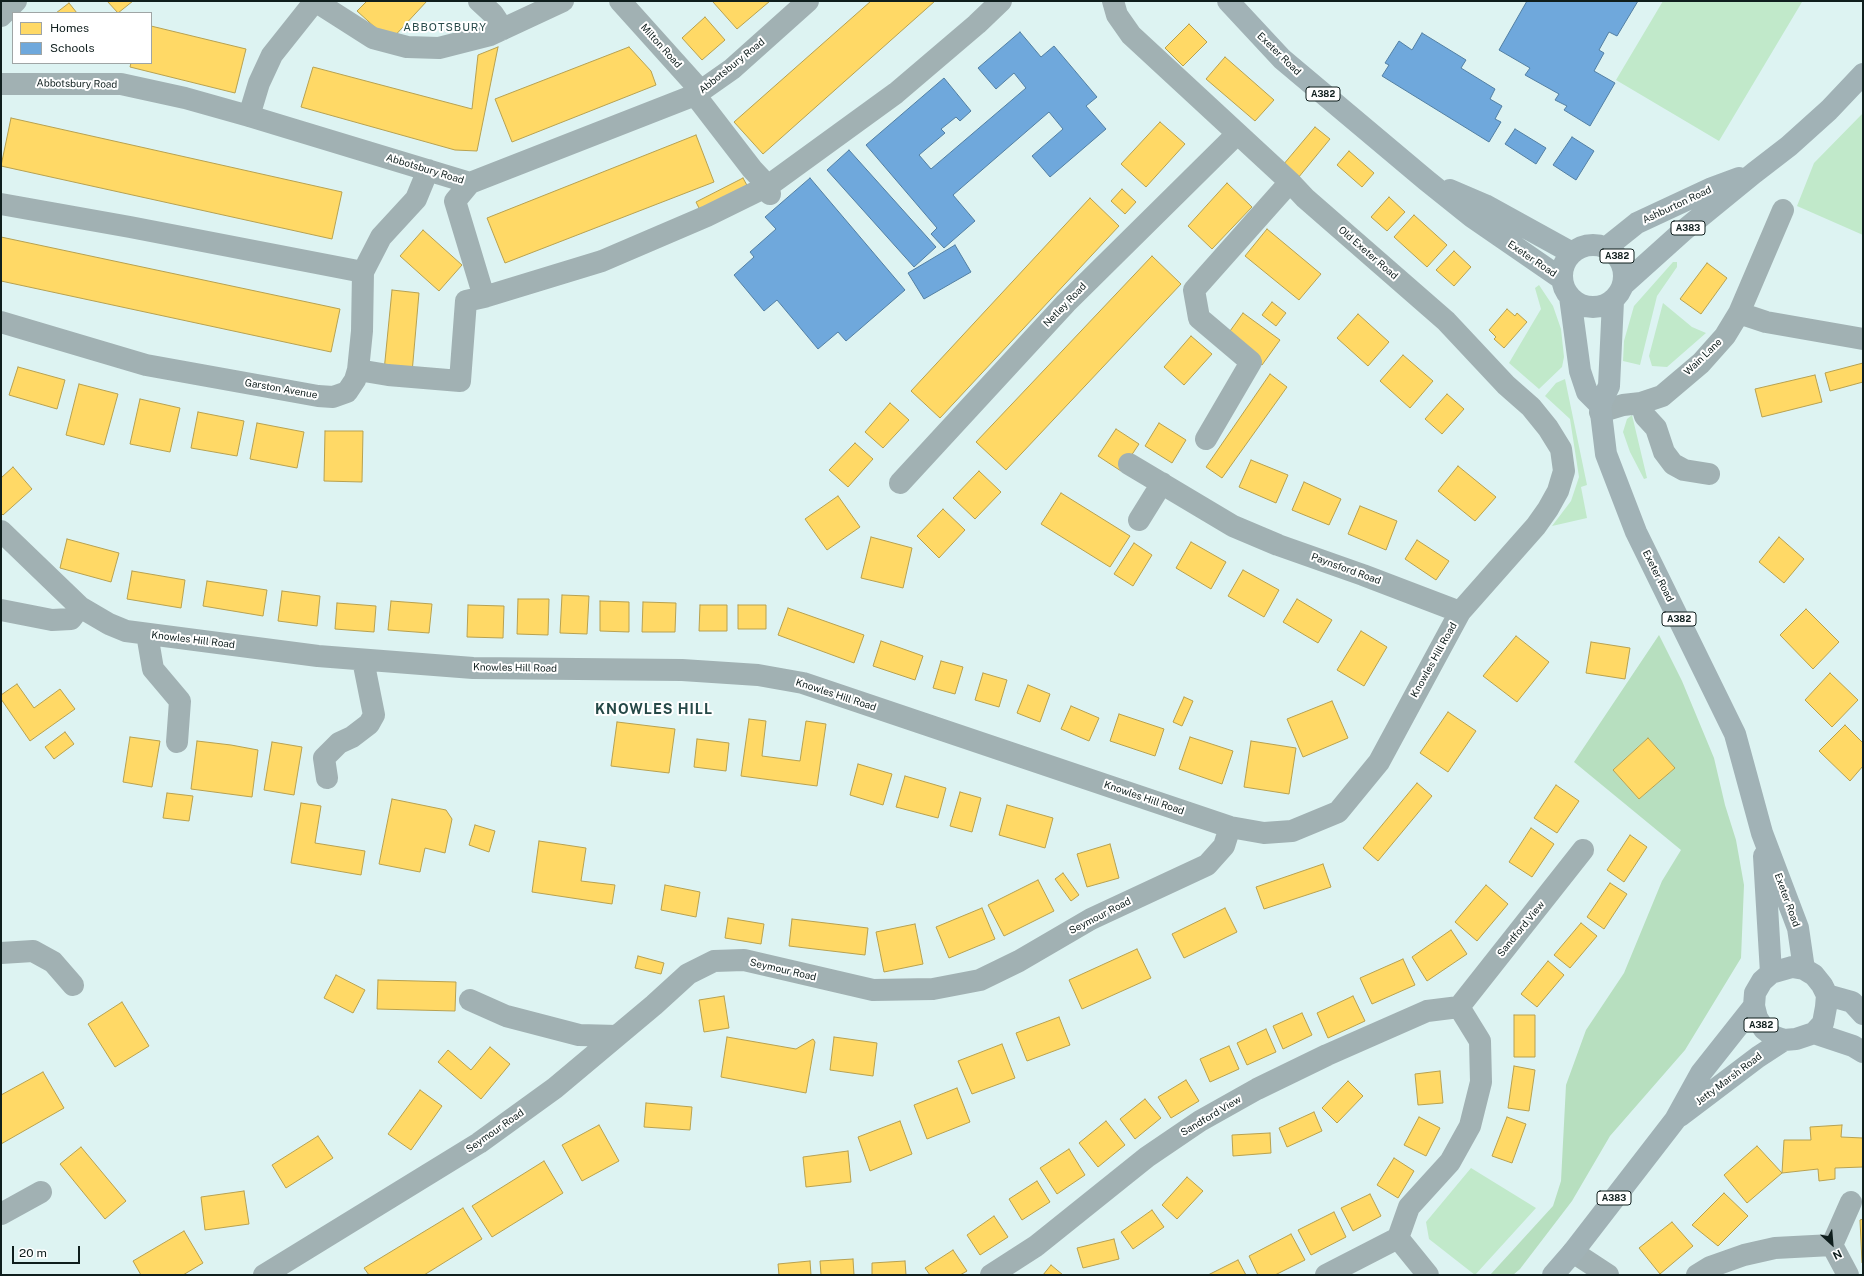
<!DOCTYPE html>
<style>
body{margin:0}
#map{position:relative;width:1864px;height:1276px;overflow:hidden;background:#ddf3f2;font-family:"Public Sans",sans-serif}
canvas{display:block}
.frame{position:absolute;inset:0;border:2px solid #0f1e1d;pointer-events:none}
.legend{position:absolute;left:12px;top:12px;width:140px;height:52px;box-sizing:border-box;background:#fff;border:1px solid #9fa5a5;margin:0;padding:5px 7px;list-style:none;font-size:12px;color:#0f1e1d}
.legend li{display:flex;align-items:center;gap:8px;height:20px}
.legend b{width:20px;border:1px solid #9fa5a5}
.north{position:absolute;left:1812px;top:1224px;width:40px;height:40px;-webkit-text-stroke:3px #fff;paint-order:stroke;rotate:154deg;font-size:11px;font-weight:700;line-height:16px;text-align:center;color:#0f1e1d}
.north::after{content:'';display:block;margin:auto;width:14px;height:18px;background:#0f1e1d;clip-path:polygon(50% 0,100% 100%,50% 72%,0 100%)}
.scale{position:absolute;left:12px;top:1246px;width:68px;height:18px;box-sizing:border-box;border:2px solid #0f1e1d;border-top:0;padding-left:5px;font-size:12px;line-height:14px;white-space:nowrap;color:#0f1e1d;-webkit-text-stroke:3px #fff;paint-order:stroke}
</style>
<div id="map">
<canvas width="1864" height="1276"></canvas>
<div class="frame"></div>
<ul class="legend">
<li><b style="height:11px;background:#ffd966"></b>Homes</li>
<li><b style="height:11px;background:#6fa8dc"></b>Schools</li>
</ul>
<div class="north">N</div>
<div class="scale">20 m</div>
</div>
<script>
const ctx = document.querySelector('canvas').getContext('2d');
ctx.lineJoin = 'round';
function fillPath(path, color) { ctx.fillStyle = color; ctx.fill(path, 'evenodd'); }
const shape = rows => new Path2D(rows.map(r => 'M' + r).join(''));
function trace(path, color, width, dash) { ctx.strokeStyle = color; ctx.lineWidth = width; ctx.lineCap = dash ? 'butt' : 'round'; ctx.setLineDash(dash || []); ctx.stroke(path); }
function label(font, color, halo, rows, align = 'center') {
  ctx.font = font + ' "Public Sans",sans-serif'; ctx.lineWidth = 4; ctx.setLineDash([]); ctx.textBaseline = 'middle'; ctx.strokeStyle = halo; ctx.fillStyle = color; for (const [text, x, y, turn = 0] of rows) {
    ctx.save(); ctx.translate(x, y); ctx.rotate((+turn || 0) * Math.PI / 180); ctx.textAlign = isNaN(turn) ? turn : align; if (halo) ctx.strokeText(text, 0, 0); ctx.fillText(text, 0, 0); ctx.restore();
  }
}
const green = shape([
 [1663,1,1802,2,1719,141,1616,80],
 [1863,113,1863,235,1797,206,1814,163],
 [1673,262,1677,262,1677,267,1657,296,1640,365,1623,361,1624,341,1634,306],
 [1539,285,1553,306,1561,329,1564,357,1562,367,1539,389,1509,363,1541,309,1535,288],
 [1663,303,1692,327,1706,333,1667,367,1652,366,1649,356],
 [1565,379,1587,485,1581,487,1587,518,1552,526,1571,501,1579,477,1570,419,1545,396,1556,383],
 [1632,415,1647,478,1644,479,1630,452,1623,432,1627,419],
 [1471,1168,1536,1208,1475,1275,1429,1239,1426,1222]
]);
const forest = shape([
 [1659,635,1682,681,1714,758,1725,805,1736,840,1744,885,1741,958,1685,1050,1610,1136,1572,1201,1520,1269,1513,1275,1490,1275,1553,1206,1561,1181,1566,1085,1586,1030,1624,973,1662,881,1681,850,1574,762],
 [1648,738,1675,768,1639,799,1613,770]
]);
const homes = shape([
 [107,1,133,1,118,13,107,1],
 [367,1,427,1,390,41,357,11,367,1],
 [715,1,770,1,737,29,713,2,715,1],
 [871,1,935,1,763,154,734,122,871,1],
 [69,3,77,13,56,13,69,3],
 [705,17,725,40,702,60,682,38,705,17],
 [1189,24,1207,42,1183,66,1165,48,1189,24],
 [151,26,246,49,235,93,130,67,131,63,151,63,151,26],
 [498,47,477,151,455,150,301,107,313,67,472,109,478,55,498,47],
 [629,47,651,71,656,85,512,142,495,99,629,47],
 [1225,57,1274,100,1255,121,1206,79,1225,57],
 [11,118,342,192,332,239,1,166,11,118],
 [1160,122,1185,144,1146,187,1121,164,1160,122],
 [1315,127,1330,139,1298,178,1283,165,1315,127],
 [696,135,714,182,505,263,487,218,696,135],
 [1349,151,1374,173,1362,187,1337,165,1349,151],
 [743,178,749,189,702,214,696,202,743,178],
 [1227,183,1252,207,1212,249,1188,226,1227,183],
 [1122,189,1136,202,1125,214,1111,201,1122,189],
 [1389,197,1405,212,1387,231,1371,217,1389,197],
 [1090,198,1119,226,940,418,911,391,1090,198],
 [1414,215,1447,245,1427,267,1394,237,1414,215],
 [1267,229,1321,274,1299,300,1245,256,1267,229],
 [423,230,462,265,439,291,400,256,423,230],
 [1,237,340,309,331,352,1,281,1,237],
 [1454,251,1471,267,1454,286,1436,270,1454,251],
 [1152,256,1181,284,1006,470,976,442,1152,256],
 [1707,263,1727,278,1701,314,1680,299,1707,263],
 [392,290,419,293,412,373,384,371,392,290],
 [1272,302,1286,313,1276,326,1262,315,1272,302],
 [1507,309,1515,316,1517,313,1527,322,1504,348,1494,339,1496,337,1489,330,1507,309],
 [1243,313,1280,340,1262,365,1225,338,1243,313],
 [1358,314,1389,342,1368,366,1337,338,1358,314],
 [1191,336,1212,354,1184,385,1164,367,1191,336],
 [1403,355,1433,381,1410,408,1380,381,1403,355],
 [1863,363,1863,382,1830,391,1825,373,1863,363],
 [18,367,65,380,57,409,9,395,18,367],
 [1270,374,1287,387,1222,478,1206,467,1270,374],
 [1815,375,1822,402,1762,417,1755,389,1815,375],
 [79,384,118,394,104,445,66,435,79,384],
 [1447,394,1464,409,1442,434,1425,419,1447,394],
 [140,399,180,408,170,452,130,444,140,399],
 [890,403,909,420,883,448,865,432,890,403],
 [198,412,244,421,237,456,191,448,198,412],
 [257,423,304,432,297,468,250,459,257,423],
 [1159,423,1186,440,1172,463,1145,446,1159,423],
 [1116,429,1139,444,1121,471,1098,456,1116,429],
 [325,431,363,431,362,482,324,481,325,431],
 [855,443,873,459,848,487,829,470,855,443],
 [1251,460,1288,475,1276,503,1239,487,1251,460],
 [1458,466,1496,497,1475,521,1438,491,1458,466],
 [13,467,32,489,3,515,1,513,1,478,13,467],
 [979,471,1001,492,975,519,953,498,979,471],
 [1304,482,1341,499,1329,525,1292,510,1304,482],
 [1061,493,1130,536,1110,567,1041,524,1061,493],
 [838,496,860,527,827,550,805,519,838,496],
 [1360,506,1397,521,1386,550,1348,534,1360,506],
 [943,509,965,530,939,558,917,536,943,509],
 [871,537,912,548,903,588,861,578,871,537],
 [1779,537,1804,559,1784,583,1759,562,1779,537],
 [67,539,119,553,111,582,60,568,67,539],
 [1417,540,1449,561,1436,580,1405,559,1417,540],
 [1191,542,1226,562,1211,589,1176,568,1191,542],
 [1134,543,1152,555,1133,586,1114,574,1134,543],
 [1243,570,1279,590,1264,617,1228,596,1243,570],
 [132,571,185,580,181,608,127,599,132,571],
 [207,581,267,590,263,616,203,606,207,581],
 [282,591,320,596,317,626,278,621,282,591],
 [562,595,589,596,587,634,560,633,562,595],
 [518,599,549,599,548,635,517,634,518,599],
 [1297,599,1332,620,1318,643,1283,622,1297,599],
 [391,601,432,604,429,633,388,630,391,601],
 [600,601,629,602,629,632,600,631,600,601],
 [643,602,676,603,675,632,642,632,643,602],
 [337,603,376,606,374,632,335,629,337,603],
 [468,605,504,606,503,638,467,637,468,605],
 [700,605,727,605,727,631,699,631,700,605],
 [738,605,766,605,766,629,738,629,738,605],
 [788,608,864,635,854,663,778,635,788,608],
 [1806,609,1839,642,1813,669,1780,635,1806,609],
 [1361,631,1387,647,1364,686,1337,670,1361,631],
 [1516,636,1549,662,1517,702,1483,676,1516,636],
 [881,641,923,656,915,680,873,666,881,641],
 [1591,642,1630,648,1625,679,1586,673,1591,642],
 [941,661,963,667,955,694,933,688,941,661],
 [983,673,1007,680,999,707,975,700,983,673],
 [1830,673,1858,700,1832,727,1805,700,1830,673],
 [17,684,34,708,60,689,75,709,30,741,1,699,1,695,17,684],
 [1028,685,1050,694,1040,722,1017,713,1028,685],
 [1184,697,1193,701,1182,726,1173,722,1184,697],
 [1332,701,1348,738,1303,757,1287,719,1332,701],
 [1071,706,1099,718,1089,741,1061,729,1071,706],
 [1448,712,1476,731,1448,772,1420,753,1448,712],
 [1119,714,1164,729,1155,756,1110,741,1119,714],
 [749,719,766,721,762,756,800,761,806,721,826,724,817,786,741,776,749,719],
 [617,722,675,729,669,773,611,766,617,722],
 [1845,725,1863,743,1863,766,1850,781,1819,751,1845,725],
 [65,732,74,744,54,759,45,747,65,732],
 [130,737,160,741,152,787,123,782,130,737],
 [1190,737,1233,751,1222,784,1179,769,1190,737],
 [1648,738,1675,768,1639,799,1613,770,1648,738],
 [697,739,729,743,726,771,694,767,697,739],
 [197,741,231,745,258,750,252,797,191,789,197,741],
 [1251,741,1296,748,1289,794,1244,787,1251,741],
 [272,742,302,747,294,795,264,790,272,742],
 [858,764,892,774,883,805,850,795,858,764],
 [905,776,946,788,938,818,896,807,905,776],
 [1417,783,1432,796,1378,861,1363,848,1417,783],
 [1556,785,1579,801,1557,833,1534,818,1556,785],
 [960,792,981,798,972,832,950,826,960,792],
 [167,793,193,796,189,821,163,818,167,793],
 [392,799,446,810,452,819,445,853,425,848,420,872,379,864,392,799],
 [301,803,321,806,315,843,365,851,361,875,291,863,301,803],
 [1007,805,1053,818,1045,848,999,835,1007,805],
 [475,825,495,831,489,852,469,845,475,825],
 [1531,828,1554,844,1532,877,1509,862,1531,828],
 [1630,835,1647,847,1624,882,1607,870,1630,835],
 [539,841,586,848,581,881,615,885,612,904,532,892,539,841],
 [1110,844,1119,878,1087,887,1077,854,1110,844],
 [1323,864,1331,887,1264,909,1256,887,1323,864],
 [1063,873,1079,895,1071,901,1055,879,1063,873],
 [1038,880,1054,911,1004,936,988,905,1038,880],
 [1610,883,1627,894,1604,929,1587,917,1610,883],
 [665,885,700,892,696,917,661,910,665,885],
 [1486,885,1508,904,1477,941,1455,922,1486,885],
 [982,908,995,939,949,958,936,927,982,908],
 [1225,908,1237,932,1184,958,1172,934,1225,908],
 [728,918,764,924,761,944,725,938,728,918],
 [792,919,868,928,865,955,789,946,792,919],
 [1581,923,1597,936,1570,968,1554,955,1581,923],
 [915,924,923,964,884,972,876,932,915,924],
 [1451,930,1467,954,1427,981,1412,957,1451,930],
 [1137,949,1151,978,1082,1009,1069,980,1137,949],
 [638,956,664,963,661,974,635,968,638,956],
 [1403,959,1415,985,1372,1004,1360,978,1403,959],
 [1548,961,1564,975,1537,1007,1521,994,1548,961],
 [336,975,365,990,353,1013,324,998,336,975],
 [378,980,456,982,455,1011,377,1009,378,980],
 [724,996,729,1028,704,1032,699,1000,724,996],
 [1353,996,1365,1021,1328,1038,1317,1013,1353,996],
 [122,1002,149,1046,115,1067,88,1024,122,1002],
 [1302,1013,1312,1035,1283,1049,1273,1026,1302,1013],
 [1514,1015,1535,1015,1535,1057,1514,1057,1514,1015],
 [1059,1017,1070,1045,1027,1061,1016,1033,1059,1017],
 [1266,1029,1276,1052,1247,1065,1237,1043,1266,1029],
 [727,1037,796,1049,813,1039,815,1042,806,1093,721,1077,727,1037],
 [834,1037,877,1043,873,1076,830,1070,834,1037],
 [1002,1044,1015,1078,972,1094,958,1061,1002,1044],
 [1229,1046,1239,1069,1210,1082,1200,1059,1229,1046],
 [490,1047,510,1064,481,1099,438,1062,448,1050,471,1070,490,1047],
 [1514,1066,1535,1070,1529,1111,1508,1108,1514,1066],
 [1440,1071,1443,1103,1418,1105,1415,1074,1440,1071],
 [43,1072,64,1108,1,1144,1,1095,43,1072],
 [1186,1080,1199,1101,1171,1118,1158,1097,1186,1080],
 [1348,1081,1363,1096,1337,1123,1322,1108,1348,1081],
 [957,1088,970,1122,927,1139,914,1105,957,1088],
 [420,1090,442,1106,411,1150,388,1134,420,1090],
 [1145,1099,1161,1118,1135,1139,1120,1119,1145,1099],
 [646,1103,692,1107,690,1130,644,1127,646,1103],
 [1314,1112,1322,1131,1287,1147,1279,1128,1314,1112],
 [1419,1117,1440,1128,1426,1156,1404,1145,1419,1117],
 [1507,1117,1526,1124,1512,1163,1492,1156,1507,1117],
 [900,1121,912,1154,870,1171,858,1137,900,1121],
 [1106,1121,1125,1145,1098,1167,1079,1143,1106,1121],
 [599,1125,619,1161,582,1181,562,1145,599,1125],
 [1842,1125,1841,1137,1863,1138,1863,1167,1835,1168,1835,1179,1819,1181,1818,1169,1782,1173,1784,1140,1811,1140,1810,1127,1842,1125],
 [1270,1133,1271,1153,1233,1156,1232,1135,1270,1133],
 [318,1136,333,1158,286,1188,272,1165,318,1136],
 [1757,1146,1782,1173,1747,1203,1724,1175,1757,1146],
 [81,1147,126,1201,105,1219,60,1164,81,1147],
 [1069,1149,1085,1175,1057,1194,1040,1168,1069,1149],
 [848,1151,851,1182,806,1187,803,1157,848,1151],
 [1394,1158,1414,1171,1398,1198,1377,1185,1394,1158],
 [544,1161,563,1193,492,1237,472,1206,544,1161],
 [1187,1177,1203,1191,1177,1219,1162,1205,1187,1177],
 [1037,1181,1050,1202,1022,1220,1009,1199,1037,1181],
 [244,1191,249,1224,205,1230,201,1197,244,1191],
 [1724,1193,1748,1216,1718,1246,1692,1225,1724,1193],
 [1370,1194,1381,1216,1353,1231,1341,1208,1370,1194],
 [463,1208,482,1239,424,1275,369,1275,364,1268,463,1208],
 [1152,1210,1164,1227,1133,1249,1121,1232,1152,1210],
 [1334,1212,1346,1237,1311,1255,1298,1230,1334,1212],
 [994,1216,1008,1237,980,1255,967,1235,994,1216],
 [1863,1219,1863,1263,1862,1263,1860,1220,1863,1219],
 [1672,1222,1693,1246,1660,1274,1639,1248,1672,1222],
 [184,1231,203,1263,183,1275,141,1275,133,1261,184,1231],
 [1291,1234,1305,1260,1275,1275,1258,1275,1249,1256,1291,1234],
 [1114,1239,1119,1259,1083,1268,1077,1248,1114,1239],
 [953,1250,967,1271,960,1275,930,1275,925,1268,953,1250],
 [853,1259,854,1275,821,1275,820,1261,853,1259],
 [1238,1260,1246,1275,1208,1275,1238,1260],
 [810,1261,811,1275,779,1275,778,1264,810,1261],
 [905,1261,906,1275,872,1275,872,1263,905,1261],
 [1051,1265,1063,1275,1043,1275,1051,1265]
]);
const schools = shape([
 [1527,1,1638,1,1617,36,1609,32,1599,50,1604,53,1594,71,1615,83,1590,126,1564,110,1567,106,1555,100,1559,94,1525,75,1530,68,1499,50,1527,1],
 [1020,32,1041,57,1054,46,1097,97,1086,106,1106,129,1050,177,1032,156,1063,129,1049,112,953,195,975,221,944,248,931,234,937,228,866,145,944,78,971,111,960,121,956,117,941,129,945,133,919,155,931,169,1026,88,1014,73,996,89,978,68,1020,32],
 [1422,33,1466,60,1461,68,1495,89,1490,99,1502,106,1495,119,1501,122,1489,142,1382,76,1389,65,1385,63,1399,41,1412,50,1422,33],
 [1515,129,1546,148,1536,164,1505,144,1515,129],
 [1572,137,1594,151,1576,180,1553,165,1572,137],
 [849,150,936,247,914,267,827,170,849,150],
 [810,178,905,290,846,341,838,332,818,349,777,300,764,311,734,275,754,257,750,252,776,229,765,217,810,178],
 [955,245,971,272,924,299,908,273,955,245]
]);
const minor = shape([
 [315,1,373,38,407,47,439,48,490,35,563,1],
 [479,1,493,14,503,29],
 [620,1,701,91],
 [1,16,16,1],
 [1,84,121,84,185,98,249,116,470,183,695,95,732,69,808,1],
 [695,95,752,169,768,186,770,194],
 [249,116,259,83,272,55,315,1],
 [470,183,455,201,484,297,602,261,707,216,768,186,896,93,977,24,1001,1],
 [1,204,130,227,363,272],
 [1739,313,1766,322,1863,339],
 [1,322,146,365,318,396,333,397,347,392,355,380,358,370,362,331,363,272,381,237,416,199,428,170],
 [358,370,388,375,460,381,466,301,484,297],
 [1641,403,1645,416,1656,428,1664,452,1673,464,1684,470,1709,474],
 [1600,412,1623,405,1641,403,1662,396,1701,363,1725,336,1739,313,1783,210],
 [1206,439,1251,362,1199,318,1194,290,1290,182],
 [1129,464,1233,526,1278,545,1363,575,1460,612],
 [900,483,1066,303,1237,134],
 [1139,520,1162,483],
 [1,531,80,607,109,624,126,631,318,656,473,668,682,670,758,675,803,683,1230,827,1264,833,1292,831,1338,812,1379,762,1460,612,1536,526,1548,509,1558,491,1564,471,1561,449,1548,428,1531,407,1506,385,1446,321,1305,198,1290,182,1131,35,1117,15,1113,1],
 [1,610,52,620,71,619,80,607],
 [147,634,153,669,180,701,177,742],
 [327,778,324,758,339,743,352,737,369,724,374,715,363,660],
 [1,953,33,951,53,962,73,985],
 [470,1000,506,1016,579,1035,617,1036],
 [1459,1007,1583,850],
 [1,1214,41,1192],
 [1398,1238,1428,1275],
 [1832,1245,1851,1202],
 [1573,1252,1608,1275],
 [264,1275,479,1143,555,1088,654,1005,688,974,714,961,744,960,873,990,933,989,980,980,1019,961,1091,919,1207,865,1224,846,1230,827],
 [991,1275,1036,1246,1147,1157,1200,1121,1257,1089,1327,1055,1427,1011,1459,1007,1480,1041,1481,1082,1470,1126,1450,1162,1409,1207,1398,1238],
 [1326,1275,1398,1238],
 [1697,1275,1710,1267,1744,1255,1775,1248,1832,1245,1848,1275]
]);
const major = shape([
 [1228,1,1282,59,1426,180,1472,217,1562,279],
 [1450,190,1485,205,1572,253],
 '1562 276a31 31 0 1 1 62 0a31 31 0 1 1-62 0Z',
 [1607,247,1637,223,1712,188,1739,178],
 [1624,284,1683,231,1754,173,1789,146,1829,110,1863,74],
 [1570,297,1580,371,1587,392,1600,405],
 [1613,301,1609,386,1600,405,1606,454,1636,532,1735,734,1762,833,1798,928,1804,969],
 [1764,856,1771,973],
 [1792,967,1804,969,1814,975,1822,985,1827,995,1826,1007,1823,1023,1814,1033,1796,1039,1784,1040,1773,1036,1764,1029,1757,1018,1754,1006,1755,993,1762,981,1771,973,1792,967],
 [1827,995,1852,1002,1863,1014],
 [1814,1033,1853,1046,1863,1052],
 [1680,1116,1758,1057,1784,1040],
 [1553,1275,1573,1252,1675,1120,1701,1073,1754,1006]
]);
const shields = [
 [1323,94,34],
 [1688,228,34],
 [1617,256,34],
 [1679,619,34],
 [1761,1025,34],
 [1614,1198,34]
];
const shieldNames = [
 ["A382",1323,94],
 ["A383",1688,228],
 ["A382",1617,256],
 ["A382",1679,619],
 ["A382",1761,1025],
 ["A383",1614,1198]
];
const streetNames = [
 ["Milton Road",661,46,48],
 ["Exeter Road",1279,54,44],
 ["Abbotsbury Road",732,66,-39],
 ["Abbotsbury Road",77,84,1],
 ["Abbotsbury Road",425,169,17],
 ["Ashburton Road",1677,205,-25],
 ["Old Exeter Road",1368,253,41],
 ["Exeter Road",1532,259,34],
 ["Netley Road",1065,305,-46],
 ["Wain Lane",1703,357,-44],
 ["Garston Avenue",281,389,10],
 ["Paynsford Road",1346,569,20],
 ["Exeter Road",1658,576,63],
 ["Knowles Hill Road",193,640,7],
 ["Knowles Hill Road",1434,660,-61],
 ["Knowles Hill Road",515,668,1],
 ["Knowles Hill Road",836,695,18],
 ["Knowles Hill Road",1144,798,19],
 ["Exeter Road",1787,900,70],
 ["Seymour Road",1100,916,-27],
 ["Sandford View",1521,929,-51],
 ["Seymour Road",783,970,13],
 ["Jetty Marsh Road",1729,1079,-37],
 ["Sandford View",1211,1116,-31],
 ["Seymour Road",495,1131,-35]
];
const neighbourhoodNames = [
 ["ABBOTSBURY",445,28]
];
const districtNames = [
 ["KNOWLES HILL",654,710]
];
fillPath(green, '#c1e9ca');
fillPath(forest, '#b7dfbf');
fillPath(homes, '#ffd966');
trace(homes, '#b7a150', 1);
fillPath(schools, '#6fa8dc');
trace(schools, '#527fa3', 1);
trace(minor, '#a1b1b3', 22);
trace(major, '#a1b2b6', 22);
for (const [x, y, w] of shields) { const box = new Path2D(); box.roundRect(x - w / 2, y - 7, w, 14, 3); ctx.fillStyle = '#fff'; ctx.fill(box); trace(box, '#0f1e1d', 1); }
label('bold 9px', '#0f1e1d', null, shieldNames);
label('10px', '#0f1e1d', '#fff', streetNames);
ctx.letterSpacing = '1px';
label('11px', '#254847', '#fff', neighbourhoodNames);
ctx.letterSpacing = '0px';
ctx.letterSpacing = '1px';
label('bold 14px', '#254847', '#fff', districtNames);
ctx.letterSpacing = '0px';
</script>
